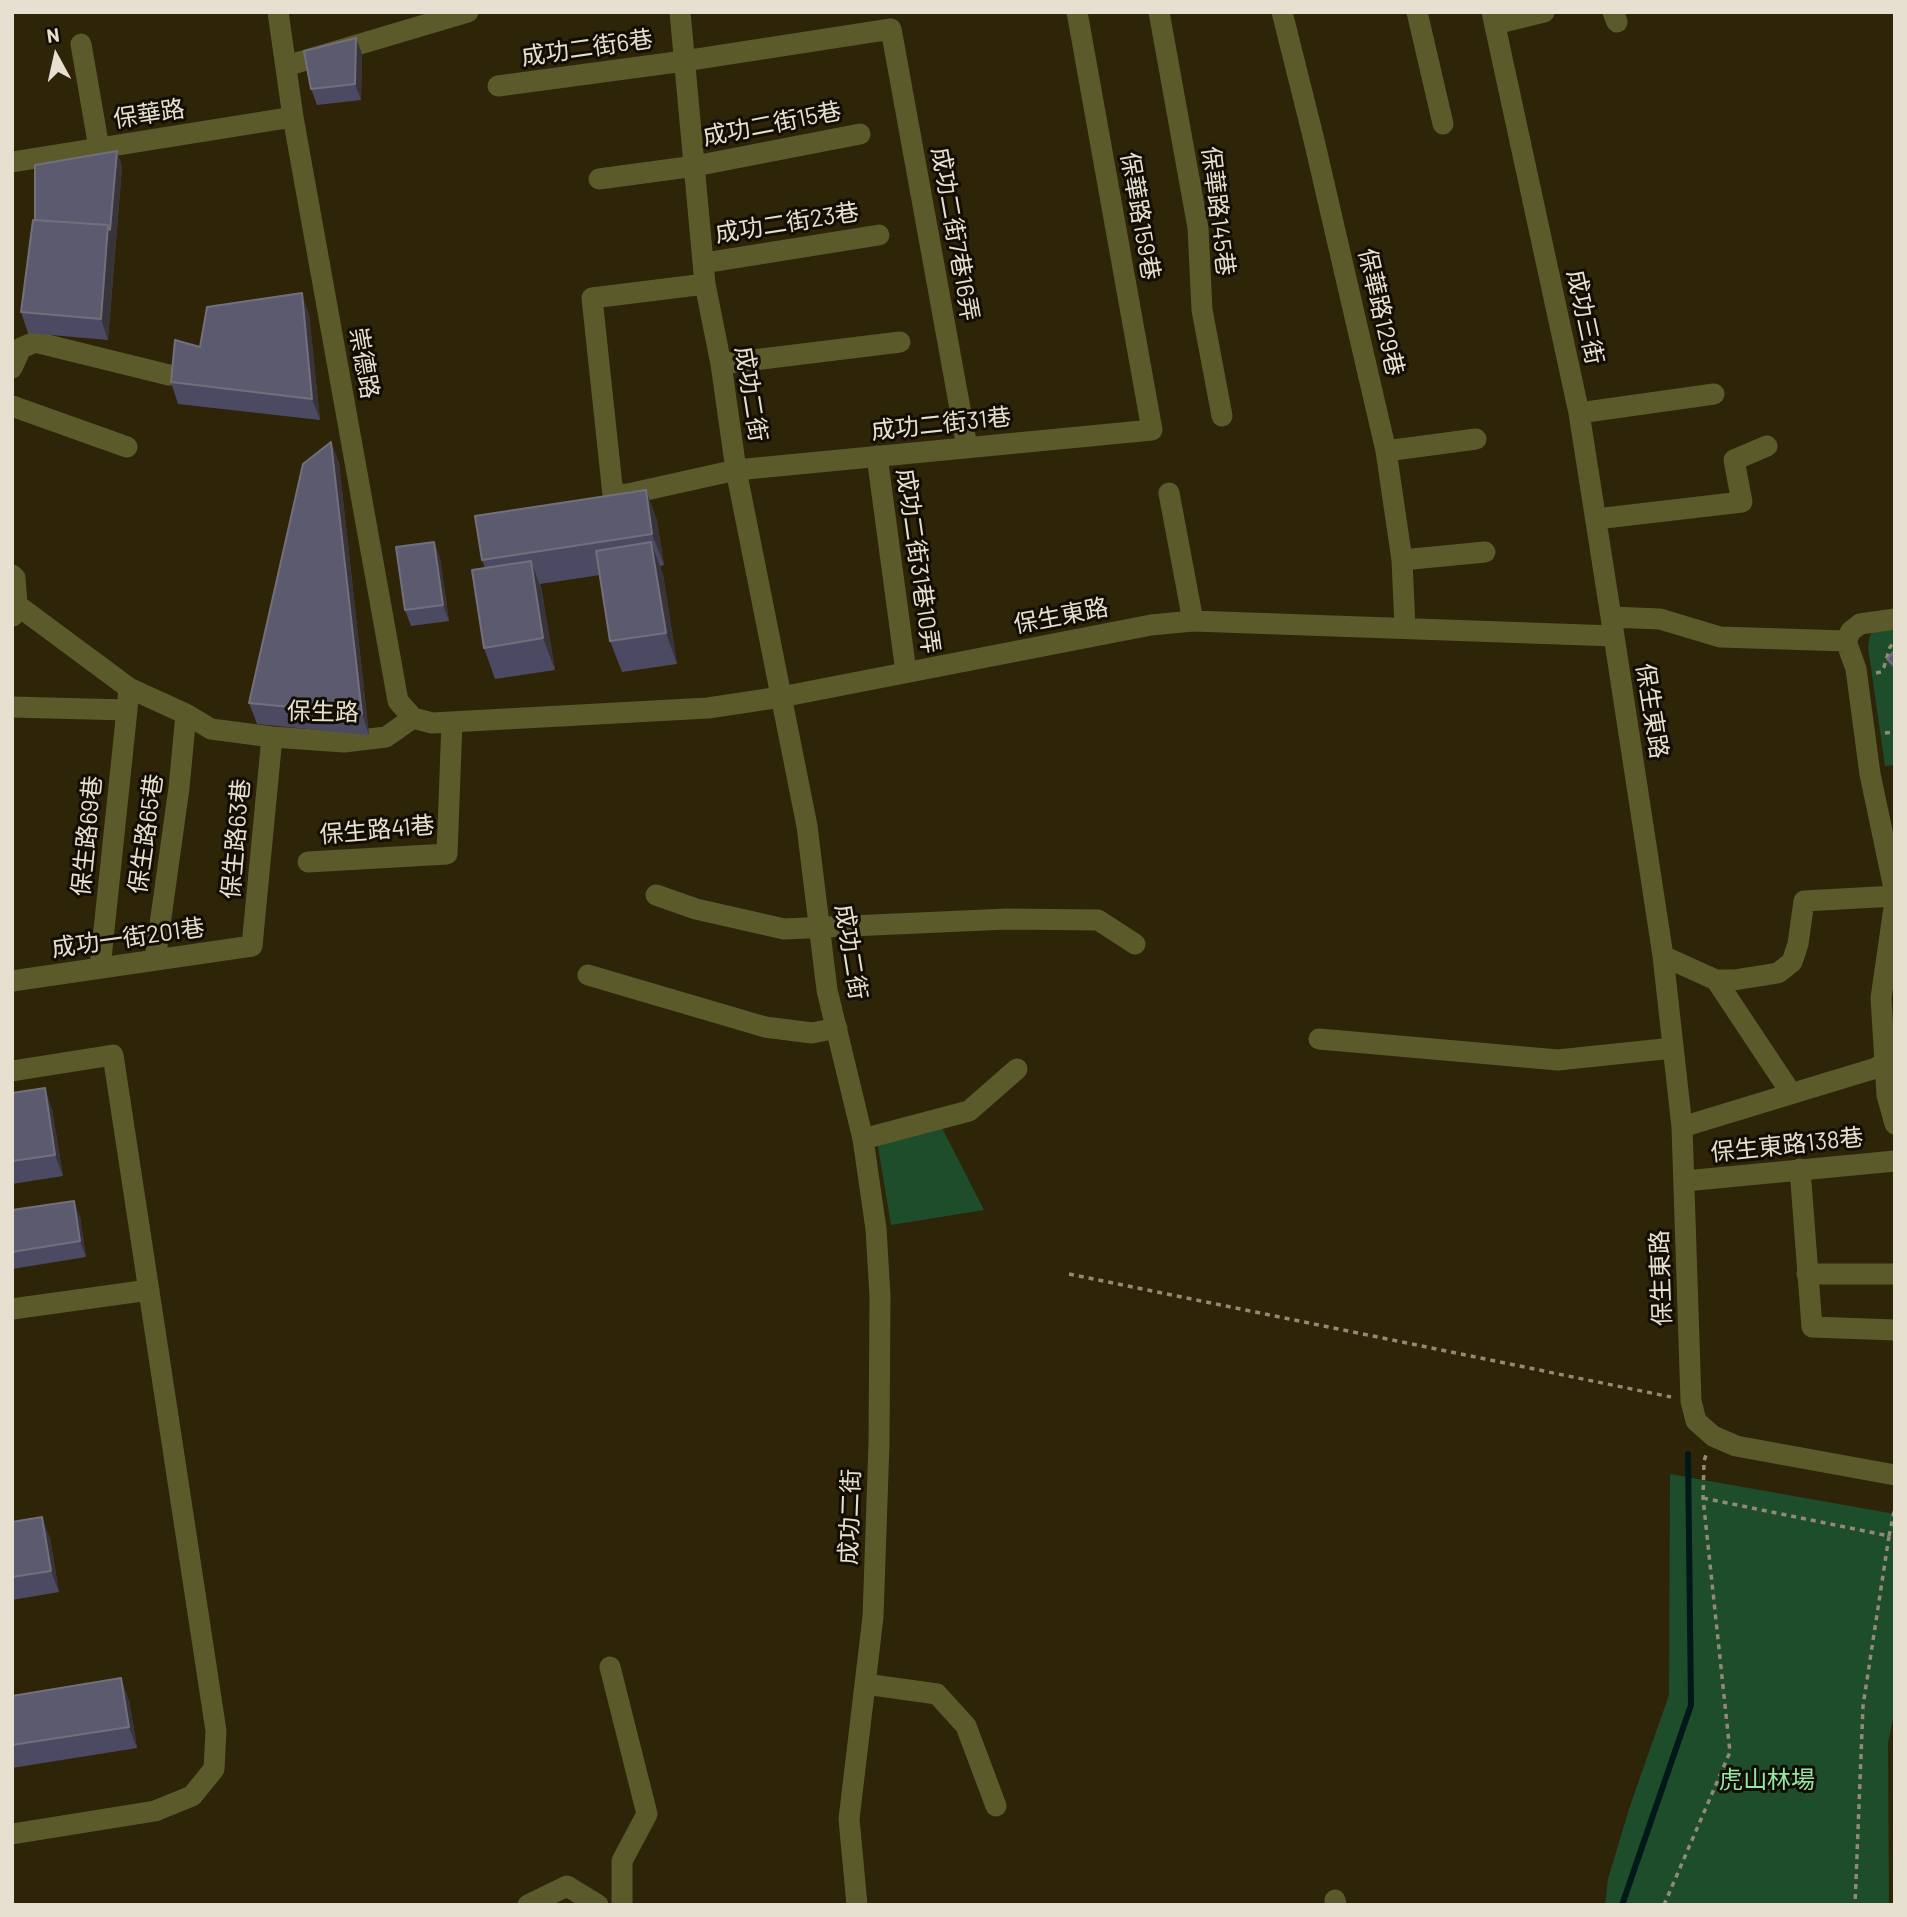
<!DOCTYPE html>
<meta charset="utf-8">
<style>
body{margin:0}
#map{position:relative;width:1907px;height:1917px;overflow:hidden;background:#2e2407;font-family:Barlow,sans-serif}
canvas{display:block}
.frame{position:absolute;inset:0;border:14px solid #e7e0d0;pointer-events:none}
.north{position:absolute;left:21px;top:21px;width:70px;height:70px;-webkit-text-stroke:5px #120e04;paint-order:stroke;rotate:352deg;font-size:19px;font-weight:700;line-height:28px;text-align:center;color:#e7e0d0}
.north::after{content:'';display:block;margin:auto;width:24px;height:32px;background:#e7e0d0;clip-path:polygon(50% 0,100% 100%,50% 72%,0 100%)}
</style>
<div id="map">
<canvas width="1907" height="1917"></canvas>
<div class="frame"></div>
<div class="north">N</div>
</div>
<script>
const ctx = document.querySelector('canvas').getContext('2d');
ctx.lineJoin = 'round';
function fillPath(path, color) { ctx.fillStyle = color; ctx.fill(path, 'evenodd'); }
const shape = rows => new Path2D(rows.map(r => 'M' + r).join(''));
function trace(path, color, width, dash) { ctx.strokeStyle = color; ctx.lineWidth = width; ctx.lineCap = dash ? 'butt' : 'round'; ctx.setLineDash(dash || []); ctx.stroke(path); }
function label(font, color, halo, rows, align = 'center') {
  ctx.font = font + ' Barlow,"Noto Sans TC",sans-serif'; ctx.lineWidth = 6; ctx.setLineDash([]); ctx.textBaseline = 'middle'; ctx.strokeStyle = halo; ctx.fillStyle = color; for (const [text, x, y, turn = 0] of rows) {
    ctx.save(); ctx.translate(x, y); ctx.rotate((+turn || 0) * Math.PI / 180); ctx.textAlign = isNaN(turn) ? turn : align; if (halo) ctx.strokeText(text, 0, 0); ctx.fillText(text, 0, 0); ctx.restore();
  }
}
const green = shape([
 [1895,624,1895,765,1885,766,1868,647,1870,635,1877,627],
 [941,1126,984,1210,891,1225,877,1141],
 [1670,1474,1895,1514,1895,1709,1888,1743,1889,1905,1605,1905,1608,1879,1630,1806,1669,1695]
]);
const stream = shape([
 [1622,1905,1691,1705,1688,1454]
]);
const path = shape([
 [1876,673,1881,672,1884,667,1890,647,1895,641],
 [1885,733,1895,732],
 [1069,1274,1671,1397],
 [1703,1498,1889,1536,1863,1706,1855,1905],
 [1889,1536,1895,1507],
 [1664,1905,1730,1752,1703,1498,1704,1461,1706,1455]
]);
const minor = shape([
 [278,12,293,117,398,701,413,718],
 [680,12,705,284,721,364,736,470,807,826,827,990,863,1139,876,1229,880,1296,879,1443,873,1617,849,1819,857,1905],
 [1159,12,1198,228,1202,310,1222,416],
 [1282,12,1314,140,1386,451,1402,560,1405,628],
 [1417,12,1443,124],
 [1492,12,1579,413,1614,636],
 [1613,12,1617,22],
 [1495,24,1544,12],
 [81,44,99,148],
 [286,66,468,12],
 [498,86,684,61,891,29,967,447],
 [12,162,293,117],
 [599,179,695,166,860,134],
 [704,263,879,235],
 [705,284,592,298,613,495,628,494,736,470,1152,430,1077,12],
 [721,364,900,342],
 [12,368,21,348,35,342,169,375],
 [12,406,127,447],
 [1579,413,1714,394],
 [1386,451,1476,439],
 [877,456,906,672],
 [1169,493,1193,621],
 [1596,519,1742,502,1734,460,1767,446],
 [1402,560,1485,552],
 [12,575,15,578,17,605,13,616],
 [17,605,129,688],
 [1611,617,1660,619,1720,637,1846,641,1856,669,1870,774,1895,893],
 [1846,641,1851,631,1860,624,1895,619],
 [12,707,127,710,129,688,186,714,211,729,272,737,344,742,386,737,413,718],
 [413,718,432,723,708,708,781,697,1151,625,1193,621,1614,636,1663,956,1682,1127,1691,1401,1696,1421,1713,1436,1736,1446,1895,1475],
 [308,862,447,854,452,722],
 [656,895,696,909,784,929,1007,919,1098,920,1135,944],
 [1895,901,1881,998,1887,1095,1895,1124],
 [1663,956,1716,980,1791,1093],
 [155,960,179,788,186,714],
 [100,968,127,710],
 [588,975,765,1027,812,1033,837,1028],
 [1716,980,1734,980,1778,973,1792,962,1798,944,1804,901,1895,896],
 [12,981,252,946,272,737],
 [1319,1039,1558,1060,1673,1048],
 [12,1071,113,1055,216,1731,214,1769,192,1796,155,1811,12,1834],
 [1682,1127,1876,1068,1884,1063],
 [863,1139,969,1111,1017,1069],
 [1800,1169,1812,1327,1895,1330],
 [1685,1181,1895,1161],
 [1807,1274,1895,1274],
 [12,1309,149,1290],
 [610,1667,647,1814,622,1861,622,1905],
 [865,1684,937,1694,966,1726,996,1806],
 [1335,1900,1336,1905],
 [528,1905,567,1886,598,1905]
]);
const wall = shape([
 [362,54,361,100,317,105,311,89],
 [117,151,122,167,108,340,28,333,21,312,35,220],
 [309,314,320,420,178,404,171,382,200,347],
 [331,442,339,463,369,735,257,724,249,703],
 [646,490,657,521,664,565,660,566,663,574,677,664,622,672,610,641,600,575,540,584,542,592,555,670,495,679,484,648,485,568,482,560],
 [434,542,440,558,449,621,411,626,405,610],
 [1895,650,1895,670,1889,664,1887,659],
 [12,1093,52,1109,63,1176,12,1184],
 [12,1210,80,1217,86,1257,12,1269],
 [12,1522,50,1538,59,1592,12,1600],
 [12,1696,129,1700,137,1748,12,1768]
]);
const shadedWall = shape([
 [356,38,362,54,361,100,355,84],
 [117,151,122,167,108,340,101,319,108,225],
 [302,293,309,314,320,420,312,399],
 [331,442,339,463,369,735,362,714],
 [646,490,657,521,664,565,652,534],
 [434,542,440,558,449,621,443,605],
 [651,542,663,574,677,664,666,633],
 [531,561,542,592,555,670,543,638],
 [45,1088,52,1109,63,1176,55,1155],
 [74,1201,80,1217,86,1257,80,1241],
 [42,1517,50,1538,59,1592,51,1571],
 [121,1678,129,1700,137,1748,129,1727]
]);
const building = shape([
 [356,38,355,84,311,89,304,51,356,38],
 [117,151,110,230,108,225,35,220,35,165,117,151],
 [33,220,108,225,101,319,21,312,33,220],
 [302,293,312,399,171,382,175,340,200,347,207,307,302,293],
 [331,442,362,714,249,703,303,464,331,442],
 [646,490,652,534,482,560,475,516,646,490],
 [434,542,443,605,405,610,396,547,434,542],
 [651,542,666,633,610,641,596,551,651,542],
 [531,561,543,638,484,648,472,570,531,561],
 [1895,650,1895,666,1887,659,1895,650],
 [45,1088,55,1155,12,1161,12,1093,45,1088],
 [74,1201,80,1241,12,1252,12,1210,74,1201],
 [42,1517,51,1571,12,1577,12,1522,42,1517],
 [121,1678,129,1727,12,1745,12,1696,121,1678]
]);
const streetNames = [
 ["成功二街6巷",587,48,-8],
 ["保華路",149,114,-9],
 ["成功二街15巷",772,124,-11],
 ["保華路145巷",1218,211,83],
 ["保華路159巷",1140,216,80],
 ["成功二街23巷",787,223,-9],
 ["成功二街7巷16弄",955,234,80],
 ["保華路129巷",1381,312,77],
 ["成功三街",1585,317,78],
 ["崇德路",364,363,80],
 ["成功二街",751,394,81],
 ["成功二街31巷",941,424,-6],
 ["成功二街31巷10弄",918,561,82],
 ["保生東路",1061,616,-11],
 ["保生東路",1652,711,81],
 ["保生路",323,712,1],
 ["保生路41巷",377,830,-5],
 ["保生路65巷",146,834,-82],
 ["保生路69巷",87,836,-84],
 ["保生路63巷",236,839,-85],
 ["成功一街201巷",128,938,-8],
 ["成功二街",851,952,81],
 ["保生東路138巷",1787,1145,-6],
 ["保生東路",1661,1278,-92],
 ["成功二街",850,1517,-88]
];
const parkNames = [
 ["虎山林場",1767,1780]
];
fillPath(green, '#1e4d2b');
trace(stream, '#00181a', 6);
trace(path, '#928a74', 3.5, [5, 5]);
trace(minor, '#5b5a2b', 21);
fillPath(wall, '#4c4a62');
fillPath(shadedWall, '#393439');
fillPath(building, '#5c5a6e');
trace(building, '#726f7d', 2);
label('24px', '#e7e0d0', '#120e04', streetNames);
label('24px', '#94e6a5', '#120e04', parkNames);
</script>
